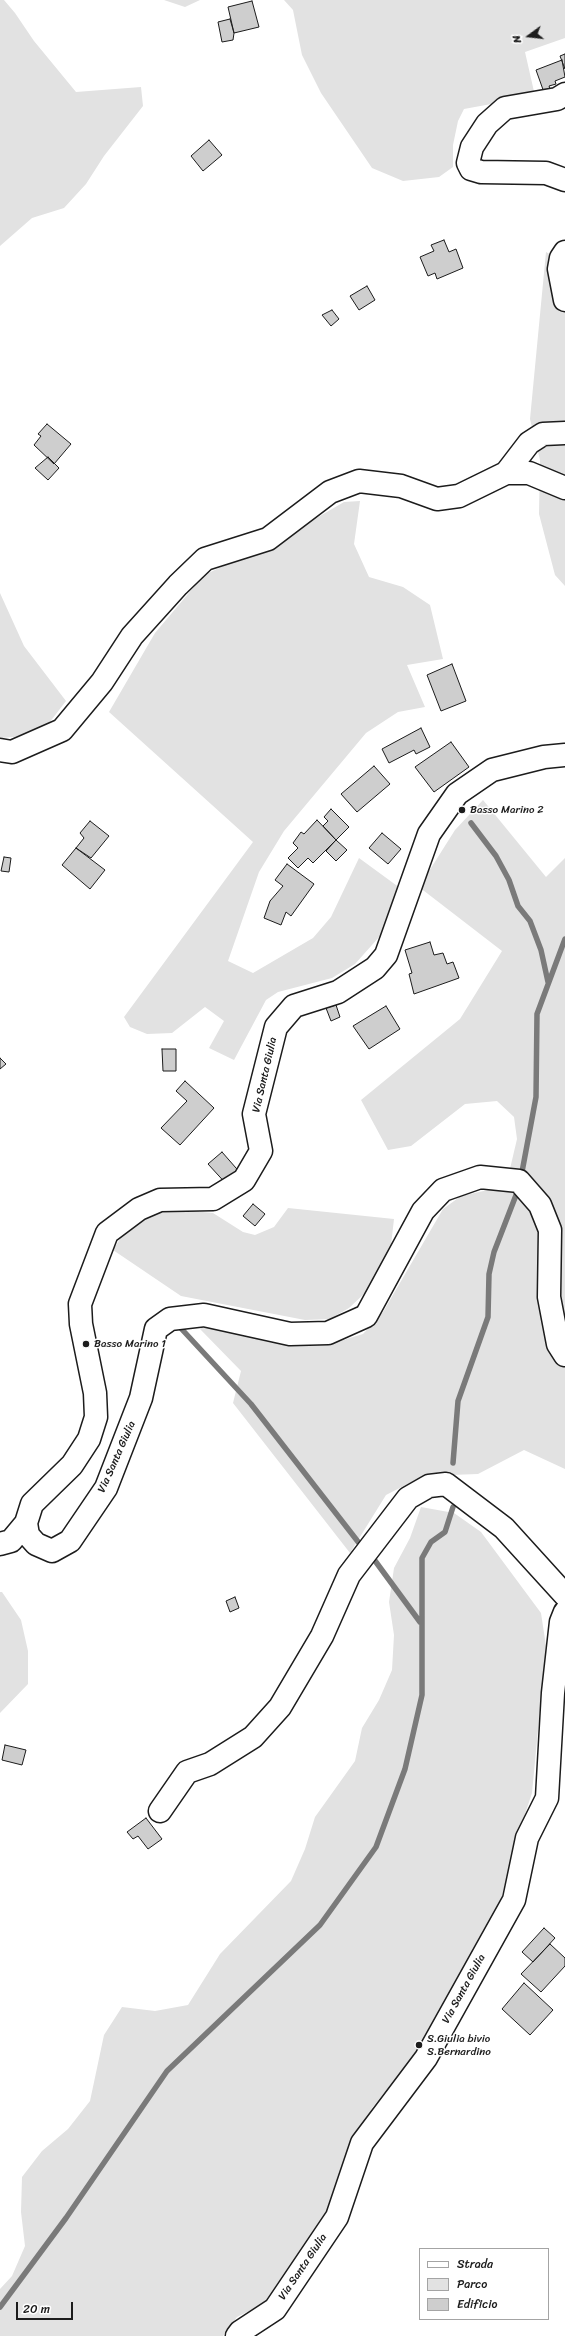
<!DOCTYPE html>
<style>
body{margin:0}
#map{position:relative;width:565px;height:2336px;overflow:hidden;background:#fff;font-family:Sriracha,sans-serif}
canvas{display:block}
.legend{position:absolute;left:419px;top:2248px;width:130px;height:72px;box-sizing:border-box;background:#fff;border:1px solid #a4a4a4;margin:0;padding:5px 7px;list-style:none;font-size:12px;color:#1c1c1c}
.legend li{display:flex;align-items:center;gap:8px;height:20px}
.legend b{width:20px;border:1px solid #a4a4a4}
.north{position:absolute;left:509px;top:16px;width:40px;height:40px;-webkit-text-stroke:3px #fff;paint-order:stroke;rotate:255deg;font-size:11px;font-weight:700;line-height:16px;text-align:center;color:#1c1c1c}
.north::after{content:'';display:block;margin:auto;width:14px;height:18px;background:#1c1c1c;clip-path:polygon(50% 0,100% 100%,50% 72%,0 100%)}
.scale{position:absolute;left:16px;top:2302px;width:57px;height:18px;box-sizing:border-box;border:2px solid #1c1c1c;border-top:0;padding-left:5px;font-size:12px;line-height:14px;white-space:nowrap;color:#1c1c1c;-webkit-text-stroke:3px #fff;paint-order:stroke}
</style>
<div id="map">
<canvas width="565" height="2336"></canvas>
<ul class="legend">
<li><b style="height:5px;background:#fff"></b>Strada</li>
<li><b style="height:11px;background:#e2e2e2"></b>Parco</li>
<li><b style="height:11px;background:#cecece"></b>Edificio</li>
</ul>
<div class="north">N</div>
<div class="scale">20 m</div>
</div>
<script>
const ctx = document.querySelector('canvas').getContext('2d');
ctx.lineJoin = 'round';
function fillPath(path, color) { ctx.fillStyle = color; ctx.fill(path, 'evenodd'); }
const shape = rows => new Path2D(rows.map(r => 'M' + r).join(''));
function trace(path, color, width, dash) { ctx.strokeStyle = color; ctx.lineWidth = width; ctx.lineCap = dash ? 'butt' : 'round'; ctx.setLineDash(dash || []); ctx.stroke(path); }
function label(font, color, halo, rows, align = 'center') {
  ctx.font = font + ' Sriracha,sans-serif'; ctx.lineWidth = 3; ctx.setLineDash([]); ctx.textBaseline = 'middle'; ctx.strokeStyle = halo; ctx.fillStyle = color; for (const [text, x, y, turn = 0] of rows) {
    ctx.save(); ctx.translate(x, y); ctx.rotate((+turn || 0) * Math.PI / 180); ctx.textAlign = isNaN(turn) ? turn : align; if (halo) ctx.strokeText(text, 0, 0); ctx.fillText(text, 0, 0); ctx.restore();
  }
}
const green = shape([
 [0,0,4,0,15,13,34,41,76,92,141,87,143,106,104,156,86,184,64,208,32,218,0,246],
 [164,0,200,0,185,7],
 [284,0,565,0,565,38,525,52,535,96,464,109,458,121,453,145,453,167,439,177,403,181,372,168,321,93,302,55,293,10],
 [546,252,565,263,565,586,555,575,539,514,540,460,530,419],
 [360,501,354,544,369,577,403,587,430,605,443,659,407,665,425,707,398,712,366,733,284,831,259,872,228,961,253,973,313,938,331,917,359,858,400,888,380,936,355,964,332,978,278,992,266,1000,234,1060,209,1048,224,1021,205,1007,172,1033,147,1034,130,1027,124,1017,253,842,109,712,155,633,204,575,277,541,344,502],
 [0,593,24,646,66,701,46,727,14,737,0,738],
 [483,800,546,877,565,858,565,1469,524,1450,478,1474,423,1476,386,1495,350,1553,233,1403,241,1371,200,1329,205,1325,268,1342,303,1346,333,1343,363,1334,383,1312,443,1209,461,1196,488,1190,505,1190,517,1139,514,1117,497,1101,465,1104,411,1146,388,1150,361,1100,460,1019,502,951,419,887,455,830],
 [288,1208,394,1219,390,1254,365,1293,349,1308,330,1319,305,1320,181,1296,113,1250,123,1234,141,1219,156,1213,181,1210,213,1213,243,1232,255,1235,274,1227],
 [421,1507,454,1513,481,1532,541,1613,546,1646,532,1793,517,1838,500,1903,418,2051,372,2108,353,2149,333,2205,267,2302,237,2317,223,2336,0,2336,0,2289,12,2276,25,2246,21,2212,22,2177,42,2151,68,2129,90,2101,104,2035,122,2007,155,2011,188,2005,220,1954,291,1881,305,1849,315,1817,355,1761,362,1728,379,1700,392,1670,394,1635,389,1602,394,1568,410,1538],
 [0,1592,2,1592,21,1620,28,1651,28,1684,0,1713]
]);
const stream = shape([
 [471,823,496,856,509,880,518,906,530,921,541,950,548,982],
 [522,1172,536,1097,537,1014,565,939],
 [177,1324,251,1404,359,1543],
 [453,1463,458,1401,488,1317,489,1274,494,1252,518,1190],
 [373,1558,420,1622],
 [0,2307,66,2218,167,2071,320,1925,376,1847,405,1769,422,1695,422,1558,431,1542,445,1532,453,1507]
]);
const building = shape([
 [252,1,259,27,234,33,228,7,252,1],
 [230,19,234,33,233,40,222,42,218,22,230,19],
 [565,54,565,69,560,56,565,54],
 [562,60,565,77,555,81,556,84,549,86,553,96,546,98,536,70,562,60],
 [209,140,222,155,203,171,191,156,209,140],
 [444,240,449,252,456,249,463,268,437,279,435,273,428,276,420,257,434,251,431,245,444,240],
 [367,286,375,300,359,310,350,296,367,286],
 [332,310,339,319,331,326,322,315,332,310],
 [47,424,71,444,54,464,34,445,41,436,38,434,47,424],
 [48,457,59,468,48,480,35,468,48,457],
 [452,664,466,701,441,711,427,675,452,664],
 [421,728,430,747,416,754,414,750,389,763,382,749,421,728],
 [451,742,469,767,434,792,415,767,451,742],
 [374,766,390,784,357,812,341,794,374,766],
 [331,809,349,827,336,840,323,826,328,821,324,817,331,809],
 [317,820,336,840,313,863,308,858,298,868,288,858,298,848,293,843,301,832,304,834,317,820],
 [90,821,109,836,91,858,76,848,84,838,80,833,90,821],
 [382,833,401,849,388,864,369,848,382,833],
 [336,840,347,850,336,861,326,851,336,840],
 [76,848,105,870,90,889,62,865,76,848],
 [4,857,11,858,9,872,1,871,4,857],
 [287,864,314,884,291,916,286,912,281,925,264,918,270,901,283,886,275,880,287,864],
 [430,942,434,955,443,953,447,964,453,962,459,978,414,994,409,974,412,973,405,950,430,942],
 [336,1005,340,1017,331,1021,326,1008,336,1005],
 [386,1006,400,1029,369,1049,353,1026,386,1006],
 [162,1049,176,1049,176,1071,163,1071,162,1049],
 [0,1058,6,1064,0,1069,0,1058],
 [185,1081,214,1108,180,1145,161,1128,187,1101,176,1091,185,1081],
 [222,1152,243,1176,230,1188,208,1164,222,1152],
 [253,1204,265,1214,255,1226,243,1216,253,1204],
 [235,1597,239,1608,230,1612,226,1601,235,1597],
 [5,1745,26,1750,22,1765,2,1760,5,1745],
 [146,1818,162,1839,148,1849,138,1836,133,1839,127,1832,146,1818],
 [544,1928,555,1938,533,1962,522,1952,544,1928],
 [550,1944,565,1958,565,1966,541,1992,521,1974,550,1944],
 [524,1983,553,2010,530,2035,502,2009,524,1983]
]);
const minor = shape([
 [565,94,557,99,505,108,487,124,472,147,468,163,471,169,481,172,546,173,565,180],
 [565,252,561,258,559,269,565,300],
 [506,473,529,443,543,434,565,433],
 [0,750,12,752,62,730,102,682,132,636,178,585,205,559,268,539,330,492,359,481,401,486,437,499,459,496,506,473,529,473,565,488],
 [565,755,544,757,492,770,457,794,429,834,386,955,375,968,338,992,294,1006,276,1027,254,1114,261,1151,244,1180,213,1199,160,1200,139,1209,107,1233,80,1304,81,1324,95,1393,96,1417,89,1439,72,1465,32,1504,26,1523,28,1535,36,1544,52,1551,70,1541,106,1488,141,1398,156,1329,170,1319,204,1315,290,1334,328,1333,366,1316,423,1211,443,1190,480,1177,519,1181,540,1205,550,1230,549,1297,558,1344,565,1355],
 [0,1544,11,1541,26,1523],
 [160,1811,187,1772,210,1764,253,1737,280,1707,322,1636,349,1575,408,1498,429,1486,446,1484,504,1528,565,1595],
 [237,2336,240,2332,275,2309,337,2217,362,2143,426,2058,514,1900,527,1838,547,1798,553,1693,561,1622,565,1612]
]);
const markers = [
 [462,810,4,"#1c1c1c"],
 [86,1344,4,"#1c1c1c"],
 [419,2045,4,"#1c1c1c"]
];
const poiNames = [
 ["Basso Marino 2",470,810],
 ["Basso Marino 1",94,1344],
 ["S.Giulia bivio",427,2039],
 ["S.Bernardino",427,2052]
];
const streetNames = [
 ["Via Santa Giulia",265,1075,-77],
 ["Via Santa Giulia",117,1457,-66],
 ["Via Santa Giulia",464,1989,-61],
 ["Via Santa Giulia",303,2267,-56]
];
fillPath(green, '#e2e2e2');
trace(stream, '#7a7a7a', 5.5);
fillPath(building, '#cecece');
trace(building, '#1c1c1c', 1);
trace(minor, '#1c1c1c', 25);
trace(minor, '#fff', 22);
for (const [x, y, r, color] of markers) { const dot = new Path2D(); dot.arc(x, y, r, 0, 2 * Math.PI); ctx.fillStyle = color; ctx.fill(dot); trace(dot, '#fff', 1.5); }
label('11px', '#1c1c1c', '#fff', poiNames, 'left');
label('11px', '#1c1c1c', '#fff', streetNames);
</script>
